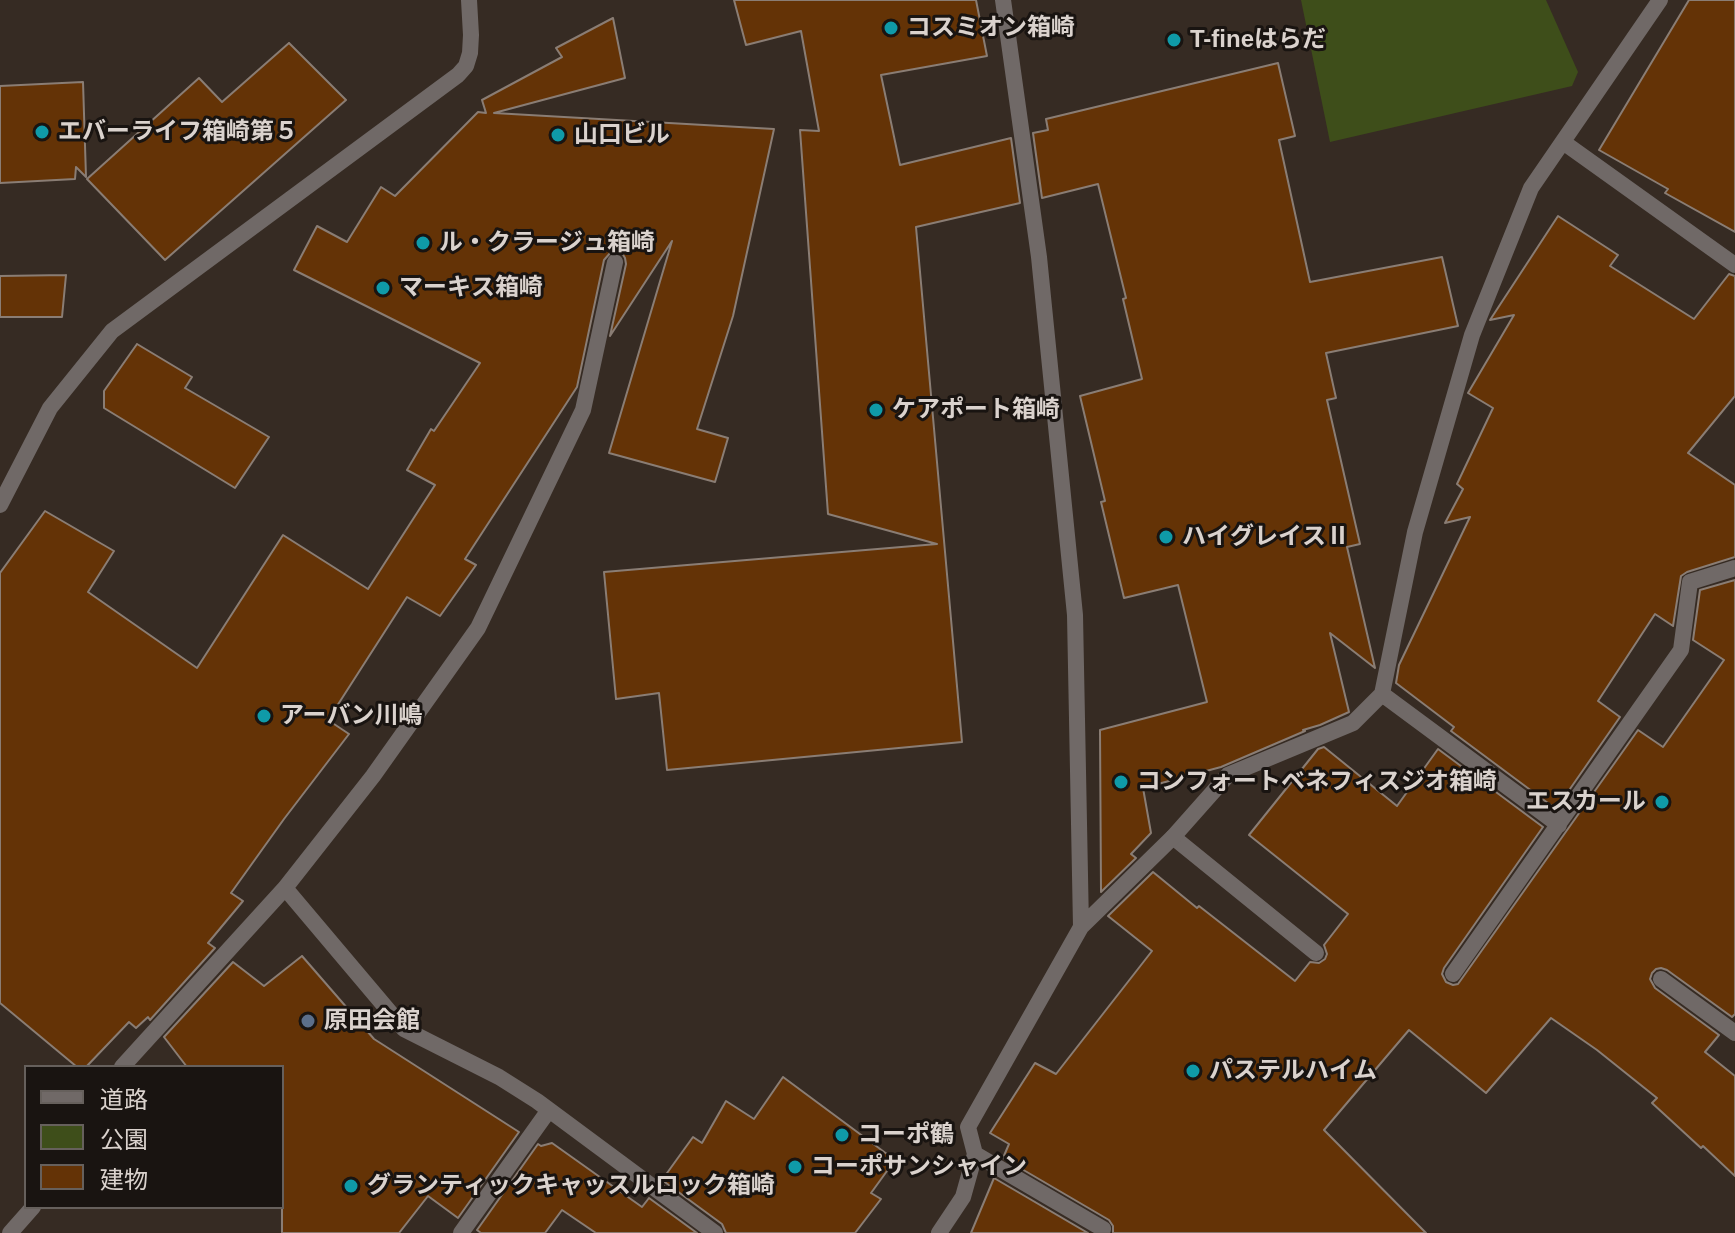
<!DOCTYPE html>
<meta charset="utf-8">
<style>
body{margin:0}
#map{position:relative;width:1735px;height:1233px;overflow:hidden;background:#362b23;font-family:Helvetica,"Noto Sans JP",sans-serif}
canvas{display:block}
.legend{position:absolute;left:24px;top:1065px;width:260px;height:144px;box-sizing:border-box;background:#191411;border:2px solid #66605c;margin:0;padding:10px 14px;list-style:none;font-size:24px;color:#dad2cd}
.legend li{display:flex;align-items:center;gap:16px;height:40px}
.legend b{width:40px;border:2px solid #66605c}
</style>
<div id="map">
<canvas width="1735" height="1233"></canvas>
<ul class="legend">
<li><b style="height:10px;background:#706967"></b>道路</li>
<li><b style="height:22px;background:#3e4e1a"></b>公園</li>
<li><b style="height:22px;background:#643306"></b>建物</li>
</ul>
</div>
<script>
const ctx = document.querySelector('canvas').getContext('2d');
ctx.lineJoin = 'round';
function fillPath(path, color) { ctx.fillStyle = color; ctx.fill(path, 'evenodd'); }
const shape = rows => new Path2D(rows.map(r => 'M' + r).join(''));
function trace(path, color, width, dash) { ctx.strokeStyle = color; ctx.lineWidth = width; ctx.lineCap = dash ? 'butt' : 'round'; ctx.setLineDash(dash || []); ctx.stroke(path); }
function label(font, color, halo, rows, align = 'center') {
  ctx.font = font + ' Helvetica,"Noto Sans JP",sans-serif'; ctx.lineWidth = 6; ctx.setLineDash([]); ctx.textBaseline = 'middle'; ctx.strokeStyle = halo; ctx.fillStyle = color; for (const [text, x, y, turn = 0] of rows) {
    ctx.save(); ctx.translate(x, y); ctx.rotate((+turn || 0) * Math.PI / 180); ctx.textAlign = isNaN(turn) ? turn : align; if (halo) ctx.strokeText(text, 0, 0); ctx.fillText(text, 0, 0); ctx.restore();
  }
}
const green = shape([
 [1301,0,1546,0,1578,72,1572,86,1330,142]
]);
const building = shape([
 [734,0,976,0,987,56,881,75,900,165,1011,138,1020,203,916,227,962,742,667,770,659,693,616,699,604,572,937,544,828,514,800,130,819,131,801,31,746,45,734,0],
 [1689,0,1735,0,1735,232,1665,193,1668,189,1599,150,1689,0],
 [613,18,625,78,494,113,774,129,733,316,697,429,728,438,715,482,609,453,672,241,610,336,626,264,625,258,622,253,617,251,611,252,604,260,577,387,465,559,476,565,440,616,407,597,328,720,349,734,284,819,231,893,243,901,208,943,215,948,150,1020,148,1017,136,1028,129,1022,86,1067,77,1067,0,1003,0,573,45,511,114,551,88,592,197,668,283,535,368,589,435,485,407,470,431,429,434,431,480,363,294,270,317,226,347,242,381,187,395,196,478,112,486,113,482,100,562,57,556,48,613,18],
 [289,43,346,100,165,260,87,179,199,78,222,102,289,43],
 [1278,63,1295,136,1279,140,1310,282,1442,257,1458,326,1326,353,1336,398,1327,400,1360,544,1347,547,1375,668,1330,633,1349,712,1320,725,1303,730,1305,731,1221,767,1143,788,1151,833,1131,854,1136,858,1101,892,1100,730,1207,702,1178,585,1124,598,1101,502,1105,501,1080,396,1142,379,1123,299,1126,298,1098,184,1042,198,1033,133,1048,130,1046,119,1278,63],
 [83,82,86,177,76,167,75,179,0,183,0,86,83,82],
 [1558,216,1618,255,1610,266,1694,319,1729,274,1735,276,1735,396,1688,453,1735,485,1735,557,1687,572,1681,576,1673,626,1655,614,1598,701,1620,717,1556,809,1451,731,1454,727,1396,683,1399,665,1470,517,1445,523,1463,489,1457,484,1493,408,1468,393,1514,315,1490,320,1558,216],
 [66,275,62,317,0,317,0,276,66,275],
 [137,344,192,377,185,388,269,437,235,488,104,408,104,391,137,344],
 [1735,580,1735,1014,1732,1017,1667,970,1661,968,1656,969,1652,973,1650,979,1655,988,1719,1035,1705,1052,1735,1076,1735,1176,1703,1146,1701,1148,1652,1103,1657,1098,1597,1050,1551,1018,1486,1093,1409,1030,1324,1130,1426,1233,1113,1233,1113,1226,1109,1220,1003,1158,1009,1144,990,1133,1035,1063,1056,1074,1152,951,1108,916,1153,872,1197,908,1199,906,1295,981,1310,962,1319,963,1325,959,1327,954,1324,945,1348,914,1249,835,1318,749,1324,747,1397,806,1438,749,1543,827,1444,968,1442,974,1446,982,1453,985,1458,984,1638,730,1663,747,1724,660,1693,640,1700,590,1735,580],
 [302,956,374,1039,519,1132,458,1218,428,1196,399,1233,282,1233,282,1067,187,1067,164,1037,233,962,264,986,302,956],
 [783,1077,895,1160,871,1193,881,1199,855,1233,726,1233,722,1224,662,1180,693,1137,702,1143,726,1101,754,1119,783,1077],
 [552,1143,642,1207,649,1198,697,1233,596,1233,562,1210,545,1233,481,1233,477,1230,538,1144,541,1146,552,1143],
 [994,1178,1088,1233,971,1233,994,1178]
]);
const lane = shape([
 [1173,837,1316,953]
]);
const street = shape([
 [1003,0,1039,257,1075,615,1081,927],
 [1563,142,1735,265],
 [0,505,50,408,112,331,458,75,466,66,470,53,471,35,469,0],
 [1382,694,1559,825],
 [285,888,404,1029,499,1077,537,1101,715,1233],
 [1453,974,1681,650,1690,582,1735,568],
 [1661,979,1735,1033],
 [122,1067,285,888,373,776,478,628,583,410,615,262],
 [975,1154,1103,1229,1102,1233],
 [10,1233,33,1207],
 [461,1233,549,1110],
 [939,1233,963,1197,975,1154,968,1127,1081,927,1173,837,1228,775,1353,723,1382,694,1415,532,1472,335,1531,188,1660,0]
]);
const markers = [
 [891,28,8,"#0f9aa8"],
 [1174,40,8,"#0f9aa8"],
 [42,132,8,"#0f9aa8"],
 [558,135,8,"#0f9aa8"],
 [423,243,8,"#0f9aa8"],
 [383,288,8,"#0f9aa8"],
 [876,410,8,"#0f9aa8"],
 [1166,537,8,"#0f9aa8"],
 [264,716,8,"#0f9aa8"],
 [1121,782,8,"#0f9aa8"],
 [1662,802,8,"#0f9aa8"],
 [308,1021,8,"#5c6f8a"],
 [1193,1071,8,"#0f9aa8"],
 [842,1135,8,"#0f9aa8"],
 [795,1167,8,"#0f9aa8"],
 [351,1186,8,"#0f9aa8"]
];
const poiNames = [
 ["コスミオン箱崎",907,28],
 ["T-fineはらだ",1190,40],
 ["エバーライフ箱崎第５",58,132],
 ["山口ビル",574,135],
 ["ル・クラージュ箱崎",439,243],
 ["マーキス箱崎",399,288],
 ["ケアポート箱崎",892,410],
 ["ハイグレイスⅡ",1182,537],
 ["アーバン川嶋",280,716],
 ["コンフォートベネフィスジオ箱崎",1137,782],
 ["エスカール",1646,802,"right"],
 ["原田会館",324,1021],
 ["パステルハイム",1209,1071],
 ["コーポ鶴",858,1135],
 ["コーポサンシャイン",811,1167],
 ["グランティックキャッスルロック箱崎",367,1186]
];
fillPath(green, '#3e4e1a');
fillPath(building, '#643306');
trace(building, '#8a7d74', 2);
trace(lane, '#706967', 16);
trace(street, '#706967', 16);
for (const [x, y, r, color] of markers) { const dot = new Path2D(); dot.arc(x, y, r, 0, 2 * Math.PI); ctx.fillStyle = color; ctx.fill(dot); trace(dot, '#191411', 3); }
label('bold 24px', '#dad2cd', '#191411', poiNames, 'left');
</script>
